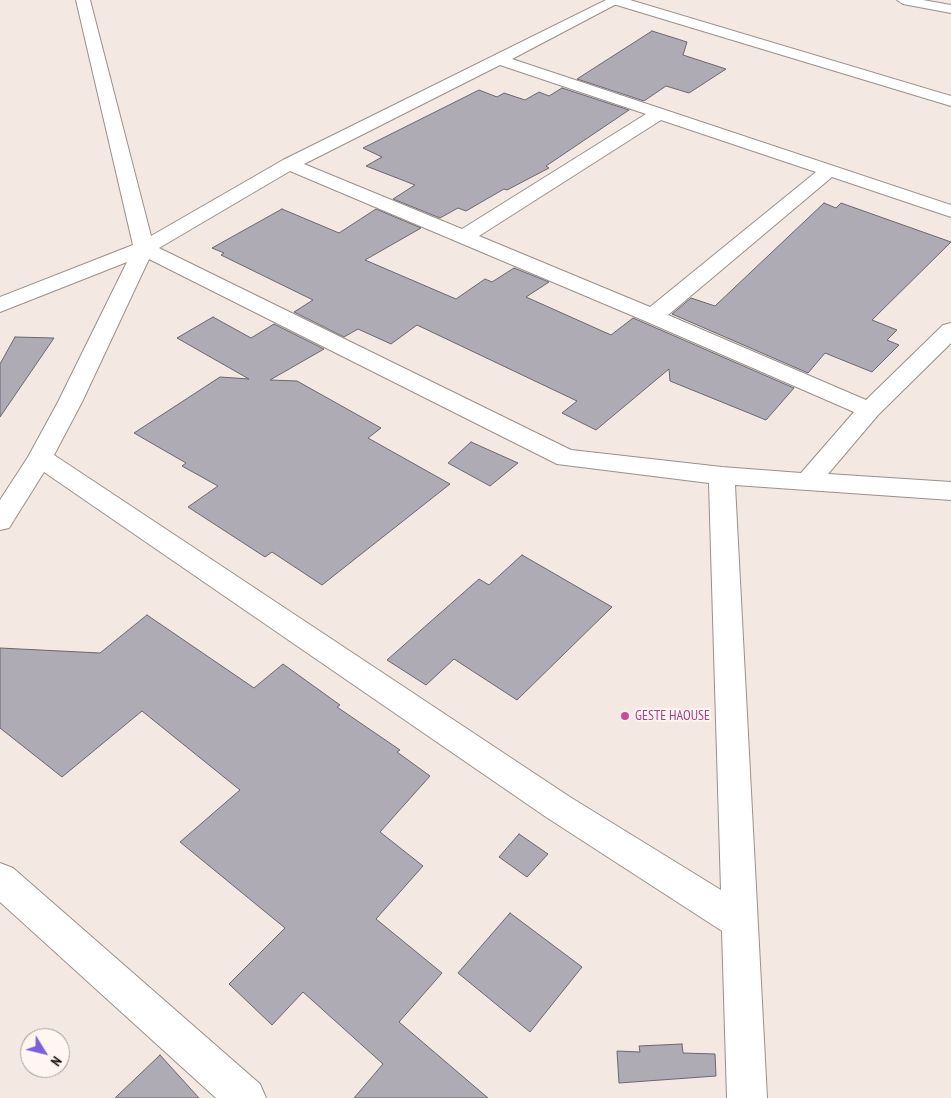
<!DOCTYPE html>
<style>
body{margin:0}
#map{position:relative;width:951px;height:1098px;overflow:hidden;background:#f3e8e2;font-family:"PT Sans Narrow",sans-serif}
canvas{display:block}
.north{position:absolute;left:20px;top:1028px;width:50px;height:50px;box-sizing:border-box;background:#fff6f1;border:1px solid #a39c98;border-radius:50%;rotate:126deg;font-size:14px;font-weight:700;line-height:20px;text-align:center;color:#181412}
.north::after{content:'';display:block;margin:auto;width:18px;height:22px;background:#7961dc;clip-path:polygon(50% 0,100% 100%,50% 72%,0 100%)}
</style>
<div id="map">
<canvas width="951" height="1098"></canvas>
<div class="north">N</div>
</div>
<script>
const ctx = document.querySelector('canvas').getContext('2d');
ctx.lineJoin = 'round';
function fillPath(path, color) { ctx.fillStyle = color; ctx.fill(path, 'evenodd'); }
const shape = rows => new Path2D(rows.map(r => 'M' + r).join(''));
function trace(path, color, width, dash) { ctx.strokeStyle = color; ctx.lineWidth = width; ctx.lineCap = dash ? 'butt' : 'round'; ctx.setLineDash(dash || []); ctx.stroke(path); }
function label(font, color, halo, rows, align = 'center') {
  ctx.font = font + ' "PT Sans Narrow",sans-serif'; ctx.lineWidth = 4; ctx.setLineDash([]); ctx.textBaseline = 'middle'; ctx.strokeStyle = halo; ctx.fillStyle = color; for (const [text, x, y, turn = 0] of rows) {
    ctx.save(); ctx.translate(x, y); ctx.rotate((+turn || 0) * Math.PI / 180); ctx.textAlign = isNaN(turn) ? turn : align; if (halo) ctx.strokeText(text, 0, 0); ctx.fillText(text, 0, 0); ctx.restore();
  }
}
const building = shape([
 [652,31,687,42,683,55,726,69,689,93,666,86,644,101,577,79,652,31],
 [562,88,629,110,546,166,549,168,507,190,504,189,466,211,458,208,440,218,393,199,415,185,366,166,382,157,363,148,479,90,497,97,504,93,525,100,539,92,549,96,562,88],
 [824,203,836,208,841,203,951,242,872,320,897,330,887,340,899,345,872,372,825,353,808,373,672,314,691,298,715,306,824,203],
 [282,209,339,233,376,209,421,228,365,260,456,299,485,279,492,282,514,268,549,282,526,297,611,335,633,318,794,388,766,420,670,381,669,369,596,430,562,413,577,401,417,325,391,344,358,329,344,337,294,312,313,300,221,255,224,253,212,248,282,209],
 [213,317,251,338,274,324,324,349,270,380,297,381,381,428,368,438,450,484,322,585,272,552,265,557,188,507,218,486,182,466,186,463,134,433,220,377,249,379,177,338,213,317],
 [15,337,54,338,0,417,0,364,15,337],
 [471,442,518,463,490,486,448,463,471,442],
 [522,555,612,607,517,700,454,659,426,685,387,660,479,579,489,585,522,555],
 [147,615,254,688,283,664,340,705,337,707,400,750,397,752,430,776,380,832,423,866,376,919,442,973,399,1022,488,1098,354,1098,383,1064,303,992,272,1025,229,984,285,928,180,842,240,790,142,711,62,777,0,728,0,648,100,653,147,615],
 [519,834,548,854,527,877,499,857,519,834],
 [510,913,582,967,530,1032,458,973,510,913],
 [682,1044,683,1053,715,1054,716,1076,619,1083,617,1051,640,1052,639,1046,682,1044],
 [160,1055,199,1098,115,1098,160,1055]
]);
const lane = shape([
 [897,0,923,0,951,5,951,13,903,4,897,0]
]);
const street = shape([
 [76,0,90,0,151,236,283,160,606,0,624,0,512,59,951,205,951,217,832,177,668,315,866,400,943,325,951,323,951,343,878,415,828,474,951,482,951,500,735,485,767,1098,727,1098,722,931,546,817,44,472,9,528,0,530,0,500,28,457,58,402,127,262,0,312,0,297,133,245,76,0],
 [500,65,646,114,462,229,304,164,500,65],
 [661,120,816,172,650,307,479,236,661,120],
 [290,171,645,321,854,412,801,473,722,467,571,450,159,248,290,171],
 [149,259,557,464,709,483,721,890,570,797,54,455,82,402,149,259],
 [0,863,13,868,260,1084,266,1098,216,1098,0,902,0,863]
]);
const secondary = shape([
 [608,0,630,0,951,96,951,106,610,3,608,0]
]);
const markers = [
 [625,716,5,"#d1479c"]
];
const hotelNames = [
 ["GESTE HAOUSE",635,716]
];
fillPath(building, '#afabb5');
trace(building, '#6a666f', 1);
trace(lane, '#9a908a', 2);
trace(street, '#9a908a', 2);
trace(secondary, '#9a908a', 2);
fillPath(lane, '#fff');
fillPath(street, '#fff');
fillPath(secondary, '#fff');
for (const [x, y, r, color] of markers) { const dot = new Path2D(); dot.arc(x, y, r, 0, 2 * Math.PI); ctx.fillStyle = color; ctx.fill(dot); trace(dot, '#fff6f1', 2); }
label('14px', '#b23c85', '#fff6f1', hotelNames, 'left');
</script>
